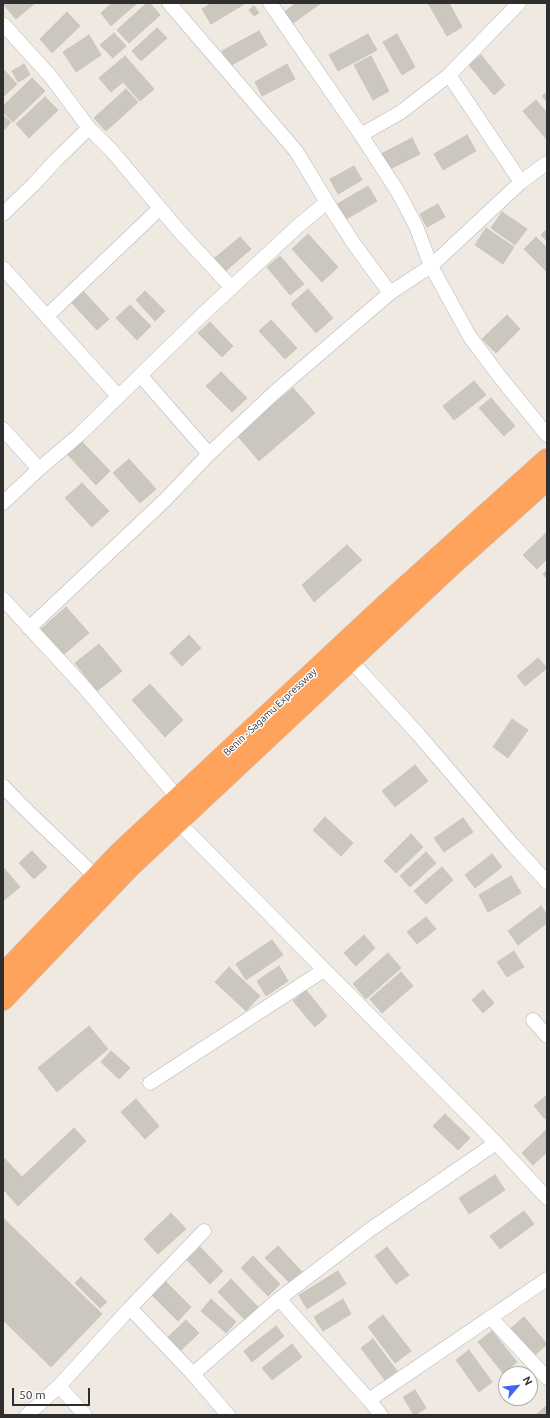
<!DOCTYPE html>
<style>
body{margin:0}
#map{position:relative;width:550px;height:1418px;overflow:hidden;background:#efe9e1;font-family:Ubuntu,sans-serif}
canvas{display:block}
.frame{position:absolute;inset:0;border:4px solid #2e2e2e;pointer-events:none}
.north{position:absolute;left:498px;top:1366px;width:40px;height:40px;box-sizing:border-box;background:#fff;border:1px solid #ababab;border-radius:50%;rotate:62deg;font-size:11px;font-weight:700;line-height:16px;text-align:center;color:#2e2e2e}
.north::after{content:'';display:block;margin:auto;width:14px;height:18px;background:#4264fb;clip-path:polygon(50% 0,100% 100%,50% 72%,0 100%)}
.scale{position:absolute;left:12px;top:1388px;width:78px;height:18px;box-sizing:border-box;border:2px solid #2e2e2e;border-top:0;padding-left:5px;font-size:12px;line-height:14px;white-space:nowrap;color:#2e2e2e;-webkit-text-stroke:3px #fff;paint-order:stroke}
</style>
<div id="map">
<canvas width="550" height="1418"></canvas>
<div class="frame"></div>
<div class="north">N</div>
<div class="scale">50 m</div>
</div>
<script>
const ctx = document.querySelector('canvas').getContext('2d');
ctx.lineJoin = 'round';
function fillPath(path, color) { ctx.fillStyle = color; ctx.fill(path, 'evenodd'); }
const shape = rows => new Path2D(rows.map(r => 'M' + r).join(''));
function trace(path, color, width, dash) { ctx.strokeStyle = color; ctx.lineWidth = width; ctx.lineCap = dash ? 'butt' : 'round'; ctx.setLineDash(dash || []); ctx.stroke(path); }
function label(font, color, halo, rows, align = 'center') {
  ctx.font = font + ' Ubuntu,sans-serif'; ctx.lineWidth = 3; ctx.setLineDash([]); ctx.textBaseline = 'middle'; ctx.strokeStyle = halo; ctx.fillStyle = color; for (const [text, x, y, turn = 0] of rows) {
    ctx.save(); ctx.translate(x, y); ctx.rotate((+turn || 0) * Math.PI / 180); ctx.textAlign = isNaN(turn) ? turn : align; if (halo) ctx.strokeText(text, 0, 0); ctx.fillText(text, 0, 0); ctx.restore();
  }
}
const building = shape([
 [4,3,35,3,16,19,3,4,4,3],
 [112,3,137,3,111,26,101,13,112,3],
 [147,3,150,3,160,15,129,43,117,30,147,3],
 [212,3,246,3,211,24,202,9,212,3],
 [296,3,321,3,292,24,283,13,296,3],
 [428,3,449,3,462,27,447,36,428,3],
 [254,6,259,13,254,16,249,10,254,6],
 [67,12,80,26,52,53,40,39,67,12],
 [157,28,167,38,141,61,132,51,157,28],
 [259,31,267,45,230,66,222,51,259,31],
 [114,33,126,46,113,58,100,45,114,33],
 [368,34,377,50,338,71,329,55,368,34],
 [397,34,415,67,402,75,383,42,397,34],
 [89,35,101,55,76,72,63,52,89,35],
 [481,55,505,85,494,95,469,65,481,55],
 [125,56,154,89,140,101,123,82,111,92,99,78,125,56],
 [371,56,389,91,373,100,354,65,371,56],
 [24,64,30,75,18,82,12,71,24,64],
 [287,64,295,79,262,96,255,82,287,64],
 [4,70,17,84,3,97,3,71,4,70],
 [32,78,45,91,13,122,3,112,3,106,32,78],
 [126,89,138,102,106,131,94,118,126,89],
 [547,92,547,102,542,96,547,92],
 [45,97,58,110,29,138,16,124,45,97],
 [536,100,547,113,547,140,523,111,536,100],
 [3,115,11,122,3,131,3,115],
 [467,135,476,151,443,170,434,154,467,135],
 [412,138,420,154,386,171,379,155,412,138],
 [354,166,362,180,338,194,330,179,354,166],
 [368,186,377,201,343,221,334,206,368,186],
 [438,204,445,217,427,227,420,214,438,204],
 [502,212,527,229,515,245,491,228,502,212],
 [486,228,514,247,503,264,475,245,486,228],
 [547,229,547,241,541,235,547,229],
 [308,234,338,267,322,282,292,249,308,234],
 [240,237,251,249,222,274,211,261,240,237],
 [536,237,547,248,547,272,524,249,536,237],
 [280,256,304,284,290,295,267,267,280,256],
 [308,289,333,318,316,333,291,304,308,289],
 [82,290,109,319,97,330,70,301,82,290],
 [145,291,165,311,155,321,136,300,145,291],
 [130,305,151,326,137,340,116,318,130,305],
 [507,315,520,329,496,353,482,339,507,315],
 [271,320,297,348,285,359,259,331,271,320],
 [210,322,233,346,222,357,198,333,210,322],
 [221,372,247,398,232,412,206,386,221,372],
 [474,381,486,395,454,420,443,406,474,381],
 [293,388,315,413,259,461,237,435,293,388],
 [491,398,515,426,504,436,479,408,491,398],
 [82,442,110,471,96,485,68,455,82,442],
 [129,459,156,489,140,503,113,473,129,459],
 [82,483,109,511,92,527,65,498,82,483],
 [547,532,547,559,537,569,523,555,547,532],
 [347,545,362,560,314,602,302,585,347,545],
 [547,570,547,579,543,574,547,570],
 [66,607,89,633,63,655,41,629,66,607],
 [189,635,201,648,182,666,170,653,189,635],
 [99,644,122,671,97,691,75,663,99,644],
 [538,658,547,668,525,686,517,676,538,658],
 [150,684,183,720,165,737,132,700,150,684],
 [512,719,528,730,508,758,493,747,512,719],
 [415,765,428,781,395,807,382,791,415,765],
 [325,817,353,843,341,856,313,830,325,817],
 [463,818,473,832,444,852,434,838,463,818],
 [411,834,423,847,396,873,384,861,411,834],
 [32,851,47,867,34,879,19,863,32,851],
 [426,852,436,863,410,887,400,876,426,852],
 [492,854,502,867,475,888,465,875,492,854],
 [3,867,20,887,3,901,3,867],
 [442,867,453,880,426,904,414,891,442,867],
 [511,876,521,893,488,912,479,895,511,876],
 [541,906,547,915,547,923,518,945,508,931,541,906],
 [426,917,436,929,417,944,407,932,426,917],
 [364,935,375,948,356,966,344,953,364,935],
 [272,940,283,955,246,980,236,964,272,940],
 [514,951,524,967,507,977,497,962,514,951],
 [388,953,401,968,366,999,353,984,388,953],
 [279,966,288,981,266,996,257,981,279,966],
 [229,967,260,996,246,1011,215,982,229,967],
 [401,972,413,986,382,1013,370,999,401,972],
 [306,990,327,1016,315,1027,293,1001,306,990],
 [483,990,494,1003,483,1013,472,1000,483,990],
 [89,1026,108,1049,57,1092,38,1068,89,1026],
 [111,1051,130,1068,119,1079,101,1062,111,1051],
 [547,1095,547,1118,545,1119,534,1106,547,1095],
 [136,1099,159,1126,145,1139,121,1112,136,1099],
 [445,1114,470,1138,458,1150,433,1126,445,1114],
 [74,1128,86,1141,18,1206,3,1189,3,1157,22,1177,74,1128],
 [547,1129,547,1152,533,1165,522,1153,547,1129],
 [495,1175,505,1190,469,1214,459,1198,495,1175],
 [524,1211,534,1224,500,1249,490,1236,524,1211],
 [171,1213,186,1229,158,1254,144,1239,171,1213],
 [3,1218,102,1314,51,1367,3,1320,3,1218],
 [278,1246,302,1272,290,1283,265,1258,278,1246],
 [200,1247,223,1271,210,1284,187,1260,200,1247],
 [387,1247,409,1275,396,1284,375,1256,387,1247],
 [253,1256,280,1284,268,1296,241,1268,253,1256],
 [338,1271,346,1284,307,1309,299,1295,338,1271],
 [81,1277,107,1302,100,1308,75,1283,81,1277],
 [231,1279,260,1309,247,1322,218,1292,231,1279],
 [165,1281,191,1307,178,1321,151,1294,165,1281],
 [211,1299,236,1322,226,1333,201,1311,211,1299],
 [343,1299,351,1314,323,1331,314,1317,343,1299],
 [383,1315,411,1351,395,1363,368,1327,383,1315],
 [524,1317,547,1344,533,1357,510,1329,524,1317],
 [186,1320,199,1333,177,1354,164,1341,186,1320],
 [276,1326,284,1336,252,1362,244,1351,276,1326],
 [492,1331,517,1362,503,1373,478,1342,492,1331],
 [373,1339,397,1371,385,1380,361,1348,373,1339],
 [292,1344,302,1357,272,1380,262,1368,292,1344],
 [469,1350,492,1382,479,1392,456,1360,469,1350],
 [415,1390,426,1408,415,1415,414,1415,403,1397,415,1390],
 [547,1405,547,1415,536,1415,547,1405]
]);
const minor = shape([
 [169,3,296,151,327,202],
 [270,3,361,135,398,192,416,226,431,266,470,337,500,377,547,435],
 [3,24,51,77,89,128,112,151,180,232,232,288],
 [449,75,521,182],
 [361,135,401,112,449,75,519,3],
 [3,214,34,184,56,160,89,128],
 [3,268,118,396],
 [47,316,160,208],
 [141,376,209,454],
 [3,429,39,469],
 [3,503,39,469,79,435,202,315,298,226,327,202,354,244,390,293],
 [3,599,84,687,178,798],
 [29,628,165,500,209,454,275,392,390,293,431,266,521,182,547,163],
 [350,660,418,734,513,845,547,882],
 [3,786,20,804,96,877],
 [178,822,496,1143,547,1198],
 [533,1020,547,1036],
 [150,1083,324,970],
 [279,1299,369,1400],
 [130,1308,193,1374,228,1415],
 [490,1317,547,1378],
 [193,1374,279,1299,371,1229,496,1143],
 [59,1386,130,1308,204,1231],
 [27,1415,59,1386,85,1415],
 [381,1415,369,1400,547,1279]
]);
const highway = shape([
 [3,974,118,854,386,604,547,459],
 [3,1000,131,866,451,566,547,480]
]);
const streetNames = [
 ["Benin - Sagamu Expressway",270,712,-43]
];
fillPath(building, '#cbc7bf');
trace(building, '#cbc5ba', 1);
trace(minor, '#b4b7c1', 15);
trace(highway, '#c9c9c9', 22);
trace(minor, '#fff', 14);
trace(highway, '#ffa35c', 21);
label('10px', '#2e2e2e', '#fff', streetNames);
</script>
